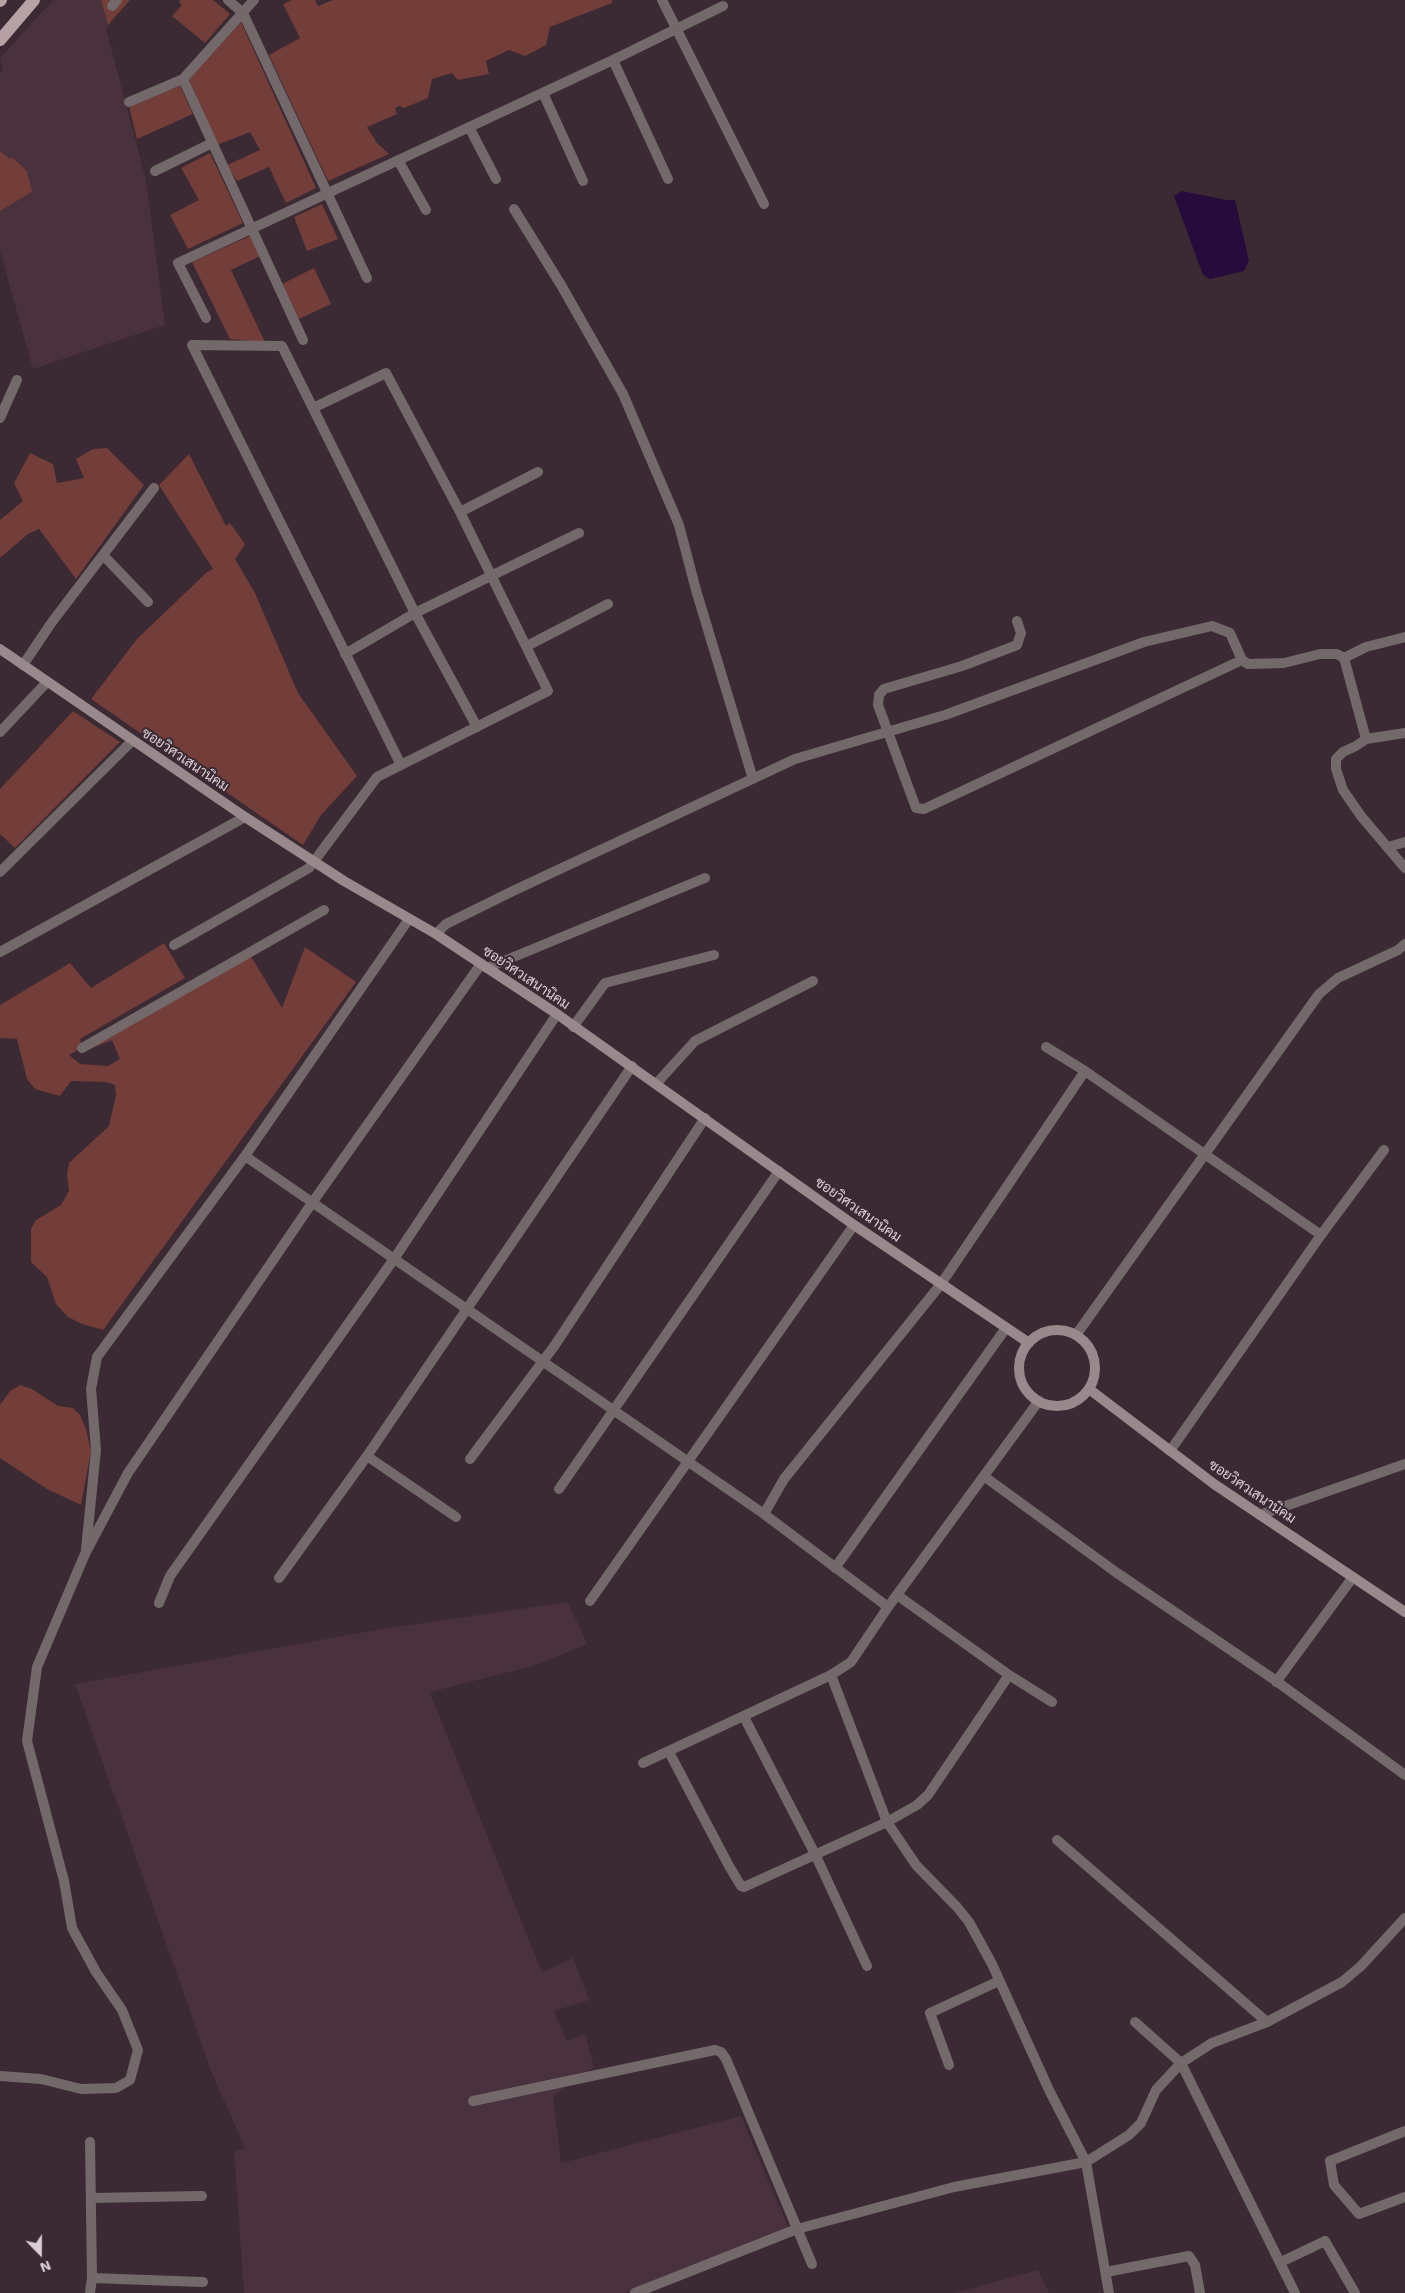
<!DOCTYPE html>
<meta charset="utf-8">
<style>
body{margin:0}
#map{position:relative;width:1405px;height:2293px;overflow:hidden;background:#3b2933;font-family:"Work Sans",sans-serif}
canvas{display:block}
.north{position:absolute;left:15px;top:2228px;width:50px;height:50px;-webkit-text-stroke:4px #3b2933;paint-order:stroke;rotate:158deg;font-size:14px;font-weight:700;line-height:20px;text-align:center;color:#dbcfd5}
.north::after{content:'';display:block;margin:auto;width:18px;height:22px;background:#dbcfd5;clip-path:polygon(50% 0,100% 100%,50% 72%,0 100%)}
</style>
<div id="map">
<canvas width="1405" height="2293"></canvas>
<div class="north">N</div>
</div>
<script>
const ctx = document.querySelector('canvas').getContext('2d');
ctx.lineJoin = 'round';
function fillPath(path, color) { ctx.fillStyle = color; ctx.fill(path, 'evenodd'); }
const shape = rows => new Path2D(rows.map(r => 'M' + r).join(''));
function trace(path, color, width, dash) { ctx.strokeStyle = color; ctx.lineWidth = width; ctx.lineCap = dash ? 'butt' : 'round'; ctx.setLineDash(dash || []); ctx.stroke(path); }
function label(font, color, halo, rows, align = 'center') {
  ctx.font = font + ' "Work Sans",Sarabun,sans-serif'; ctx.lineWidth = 4; ctx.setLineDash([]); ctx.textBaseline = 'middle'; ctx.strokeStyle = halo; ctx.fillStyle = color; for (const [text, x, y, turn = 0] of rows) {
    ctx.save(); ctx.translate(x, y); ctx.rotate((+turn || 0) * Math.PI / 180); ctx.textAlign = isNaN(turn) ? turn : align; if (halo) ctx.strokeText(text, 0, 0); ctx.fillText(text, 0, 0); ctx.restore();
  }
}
const built = shape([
 [53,0,101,0,108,25,106,29,146,180,165,325,33,369,0,251,0,211,32,192,12,157,10,159,0,151,0,73,3,72,0,58],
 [568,1602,587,1644,537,1665,430,1692,542,1972,573,1958,589,2000,554,2011,567,2041,585,2034,594,2067,553,2096,561,2163,741,2116,789,2229,626,2293,244,2293,234,2152,245,2148,211,2071,75,1684,382,1629],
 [1038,2270,1049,2293,954,2293,1005,2279]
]);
const green = shape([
 [101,0,130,0,108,25],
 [180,0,213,0,230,14,205,43,172,16,182,5,179,2],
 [292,0,315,0,318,6,333,0,612,0,612,3,550,27,546,45,525,56,509,50,486,61,489,74,458,80,452,73,432,79,428,98,404,108,400,106,395,108,397,114,367,127,377,143,389,154,328,181,269,55,300,38,283,4],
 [241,22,316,188,286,203,269,167,237,181,227,165,260,150,250,132,217,145,189,79],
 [180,86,193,114,137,139,129,106],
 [0,151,10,159,12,157,27,171,32,192,0,211],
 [210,153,243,223,188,249,170,215,199,200,181,168],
 [322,204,338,239,307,251,294,217],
 [250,236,260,256,231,270,265,342,230,339,192,262],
 [314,268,331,304,299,319,282,284],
 [107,448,144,485,76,579,39,529,28,534,0,558,0,520,23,501,14,483,30,453,53,464,57,483,84,478,76,459,93,449],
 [189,454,226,526,230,523,245,544,235,559,255,593,298,693,357,776,321,815,303,845,91,699,137,639,207,572,213,569,159,485],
 [73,711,120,742,15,848,0,834,0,789],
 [164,943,185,978,80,1039,82,1047,249,953,282,1008,305,947,356,982,103,1330,82,1324,68,1317,56,1304,47,1277,31,1262,31,1229,36,1220,61,1205,69,1191,67,1175,69,1163,109,1126,116,1095,115,1085,106,1082,71,1081,60,1096,35,1089,27,1079,17,1039,0,1038,0,1005,70,963,91,988],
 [112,1040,120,1059,108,1066,80,1064,69,1055,82,1048,85,1051],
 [20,1385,32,1389,58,1406,73,1408,80,1415,86,1429,91,1451,81,1505,47,1489,0,1458,0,1405,10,1391]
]);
const water = shape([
 [1182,191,1226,200,1235,200,1249,261,1244,271,1210,279,1203,275,1174,196]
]);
const street = shape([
 [228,0,243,13,367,278],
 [662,0,764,204],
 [112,6,117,0],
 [613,60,668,179],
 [183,79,303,340],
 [543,93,583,181],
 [129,102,183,79,254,0],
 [469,127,496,179],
 [398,160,426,210],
 [155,171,212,143],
 [514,209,561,285,623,394,679,525,696,590,753,779],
 [206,318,178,263,613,60,723,6],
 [0,418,17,380],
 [460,512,538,472],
 [103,555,148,602],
 [1017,621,1021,633,1017,645,962,666,884,689,879,695,878,705,916,808,924,809,1242,660],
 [527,646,608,604],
 [345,654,415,613,579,533],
 [1344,658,1366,647,1405,637],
 [23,665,52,622,154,488],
 [0,732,47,682],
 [1366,739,1405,733],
 [401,765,192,345,282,346,415,613,477,727],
 [1388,847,1405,842],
 [0,872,132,741],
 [436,934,446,924,515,890,795,759,945,715,1144,642,1212,626,1230,633,1242,660,1248,664,1284,663,1320,654,1337,654,1344,658,1366,739,1356,746,1343,752,1336,759,1336,769,1343,790,1361,816,1405,868],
 [174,945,309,868,377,777,548,691,460,512,386,373,313,408],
 [0,952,245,817],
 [487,968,705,878],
 [573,1027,605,983,714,955],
 [1046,1047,1085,1071,1321,1235,1170,1451],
 [82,1048,324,910],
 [656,1084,695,1041,813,981],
 [245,1156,764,1514,888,1607],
 [1321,1235,1384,1150],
 [1076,1335,1319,994,1338,978,1398,950,1405,944],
 [367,1456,456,1517],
 [470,1459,555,1345,705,1118],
 [985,1477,1117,1573,1272,1678,1405,1775],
 [559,1489,779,1171],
 [764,1514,784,1479,941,1284,1085,1071],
 [1260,1515,1405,1464],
 [86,1549,96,1450,91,1389,97,1357,245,1156,409,919],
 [835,1568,1006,1328],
 [279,1578,367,1456,632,1066],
 [897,1595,1009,1675,1052,1702],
 [590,1601,854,1225],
 [159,1603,170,1576,394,1259,557,1014],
 [831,1675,887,1822,916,1865,957,1907,969,1922,992,1964,1049,2090,1086,2162,1109,2293],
 [1276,1682,1353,1577],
 [744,1717,815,1854,867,1966],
 [669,1752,729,1866,741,1886,744,1887,887,1822,917,1805,928,1795,1009,1675],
 [643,1763,831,1675,851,1662,888,1607,1038,1402],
 [1057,1840,1267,2022],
 [1135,2022,1181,2063,1295,2293],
 [949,2065,930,2013,999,1981],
 [0,2076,41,2079,81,2089,116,2088,130,2080,138,2050,122,2010,96,1972,72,1928,64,1881,27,1741,37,1667,85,1554,128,1473,312,1203,481,964],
 [473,2101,715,2050,721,2052,726,2059,812,2264],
 [1405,2131,1330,2161,1334,2185,1359,2214,1405,2197],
 [90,2142,92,2278,90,2293],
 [92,2198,202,2196],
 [1281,2262,1325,2241,1355,2293],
 [1106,2272,1189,2256,1195,2265,1200,2293],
 [92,2278,203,2282],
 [635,2293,797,2229,954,2187,1086,2162,1129,2135,1141,2123,1156,2090,1181,2063,1212,2043,1267,2022,1342,1982,1361,1966,1405,1918]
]);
const secondary = shape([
 [0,649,245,817,344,881,436,934,557,1014,854,1225,1029,1343],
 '1019 1368a38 38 0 1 1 76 0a38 38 0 1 1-76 0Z',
 [1089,1389,1214,1484,1405,1612]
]);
const primary = shape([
 [0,1,1,0],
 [0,40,34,0]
]);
const streetNames = [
 ["ซอยวิศวเสนานิคม",185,760,34],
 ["ซอยวิศวเสนานิคม",526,978,34],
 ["ซอยวิศวเสนานิคม",858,1210,35],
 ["ซอยวิศวเสนานิคม",1252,1492,34]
];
fillPath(built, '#49313e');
fillPath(green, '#733d39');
fillPath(water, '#260b3c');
trace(street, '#73696b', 10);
trace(secondary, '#9a898c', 10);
trace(primary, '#b7a1a5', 12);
label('14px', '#dbcfd5', '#3b2933', streetNames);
</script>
